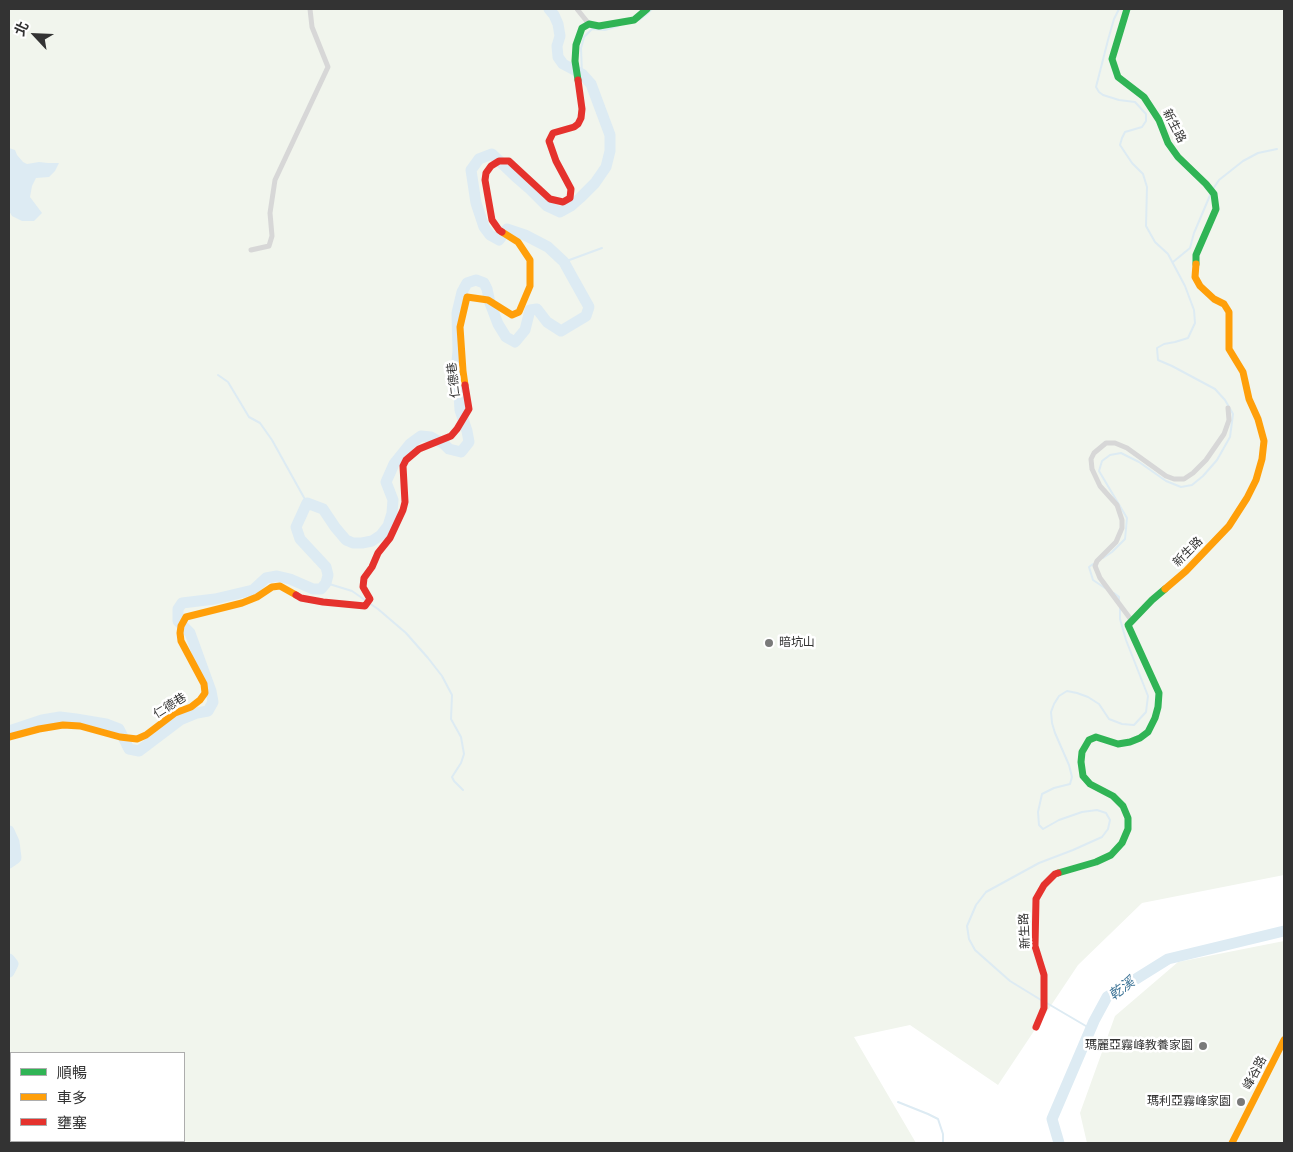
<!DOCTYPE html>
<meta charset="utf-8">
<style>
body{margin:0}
#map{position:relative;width:1293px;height:1152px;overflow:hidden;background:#fff;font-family:"Open Sans","Noto Sans TC",sans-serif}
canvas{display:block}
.frame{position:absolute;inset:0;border:10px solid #333;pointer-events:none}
.legend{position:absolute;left:10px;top:1052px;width:175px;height:90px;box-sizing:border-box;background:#fff;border:1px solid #adadad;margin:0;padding:6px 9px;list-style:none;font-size:15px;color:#333}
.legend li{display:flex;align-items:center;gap:10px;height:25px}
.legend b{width:25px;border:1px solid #adadad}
.north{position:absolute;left:10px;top:10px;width:50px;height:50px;-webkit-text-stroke:4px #fff;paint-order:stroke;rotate:295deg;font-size:14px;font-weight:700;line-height:20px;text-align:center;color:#333}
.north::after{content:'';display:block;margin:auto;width:18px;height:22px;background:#333;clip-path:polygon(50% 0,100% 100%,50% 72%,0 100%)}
</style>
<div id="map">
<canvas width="1293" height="1152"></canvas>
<div class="frame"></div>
<ul class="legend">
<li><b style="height:6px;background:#30b455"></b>順暢</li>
<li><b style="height:6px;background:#ff9f0a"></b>車多</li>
<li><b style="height:6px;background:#e5322d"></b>壅塞</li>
</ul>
<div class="north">北</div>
</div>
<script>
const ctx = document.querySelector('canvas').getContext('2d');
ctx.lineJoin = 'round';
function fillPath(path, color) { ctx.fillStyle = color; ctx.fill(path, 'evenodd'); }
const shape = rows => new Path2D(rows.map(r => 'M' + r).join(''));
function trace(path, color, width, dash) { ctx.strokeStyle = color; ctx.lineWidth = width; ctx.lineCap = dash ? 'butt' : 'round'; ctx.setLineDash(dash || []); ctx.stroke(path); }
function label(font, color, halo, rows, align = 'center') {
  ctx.font = font + ' "Open Sans","Noto Sans TC",sans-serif'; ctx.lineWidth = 5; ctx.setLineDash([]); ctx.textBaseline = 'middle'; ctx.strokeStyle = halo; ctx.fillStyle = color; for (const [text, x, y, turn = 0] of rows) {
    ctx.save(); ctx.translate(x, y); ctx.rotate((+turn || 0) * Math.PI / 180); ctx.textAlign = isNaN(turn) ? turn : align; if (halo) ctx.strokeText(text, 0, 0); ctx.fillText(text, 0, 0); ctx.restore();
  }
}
const green = shape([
 [9,9,1284,9,1284,875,1142,903,1078,965,998,1085,910,1025,854,1037,916,1143,9,1143],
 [11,1053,184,1053,184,1141,11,1141],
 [1284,941,1284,1143,1087,1143,1080,1113,1115,1016,1178,962]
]);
const water = shape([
 [9,148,15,150,17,155,23,162,27,164,39,162,48,163,59,163,55,171,49,177,36,178,32,186,30,197,42,213,34,221,22,221,12,216,9,211]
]);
const stream = shape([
 [639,20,647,14,652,9],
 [582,74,581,48,584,37,592,29,605,30,618,26],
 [1213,189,1219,180,1243,161,1258,153,1277,149],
 [564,262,602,248],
 [1173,262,1190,248,1194,233,1211,193],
 [218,375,228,382,249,417,260,423,272,440,307,503],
 [1103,558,1112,552,1125,539,1127,518,1099,471,1102,461,1110,455,1121,453,1139,462,1166,481,1181,487,1192,485,1203,476,1217,460,1230,437,1233,414,1225,400,1215,389,1172,366,1158,360,1157,348,1164,344,1175,342,1188,338,1195,323,1194,310,1185,286,1168,254,1155,242,1146,226,1147,187,1143,174,1132,163,1120,145,1122,138,1125,132,1142,127,1146,121,1146,114,1135,102,1119,100,1103,95,1099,92,1096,87,1108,40,1114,19,1119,9],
 [1093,564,1089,567,1093,580,1105,588],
 [326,583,352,591,365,600],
 [1114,593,1119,597,1119,601],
 [369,603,378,609,406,633,428,658,442,676,452,695,451,719,461,737,464,754,461,763,452,777,454,781,463,790],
 [1041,1000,1010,981,975,950,969,939,967,926,976,905,986,892,1039,863,1073,850,1102,837,1108,829,1110,820,1106,813,1097,810,1082,812,1059,820,1043,829,1039,825,1038,812,1042,794,1054,788,1070,784,1072,777,1069,765,1055,733,1052,723,1051,712,1054,704,1059,696,1067,691,1077,693,1088,697,1099,704,1109,719,1122,724,1134,725,1146,712,1148,696,1126,640,1120,619,1120,608],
 [1045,1002,1091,1029],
 [898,1102,928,1114,938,1119,943,1134,943,1143]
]);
const river = shape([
 [9,731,42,720,60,717,76,719,106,724,119,729,129,749,139,751,180,720,197,713,208,711,213,702,211,691,190,633,178,621,178,609,182,603,215,599,253,590,266,578,277,576,290,579,313,589,321,589,326,583,328,575,326,567,300,539,296,527,307,503,323,509,335,527,346,540,353,543,362,543,372,541,381,535,388,526,392,513,393,500,386,482,394,464,410,444,421,436,431,437,444,444,449,449,461,452,469,442,467,431,460,410,457,361,458,351,457,313,462,292,467,283,476,280,484,283,487,289,490,303,498,324,506,337,515,342,525,330,530,310,537,309,547,322,561,331,586,316,589,307,570,273,564,262,548,247,525,235,507,229,499,240,490,235,484,227,476,203,471,170,479,159,492,154,515,176,530,189,547,206,560,212,571,206,580,198,595,183,606,167,610,151,610,135,591,84,582,74,563,64,558,57,557,46,560,36,558,24,554,15,549,9],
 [9,831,14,842,16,858,9,863],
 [9,959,13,964,9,972],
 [1059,1143,1052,1119,1094,1021,1107,997,1168,959,1284,931]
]);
const street = shape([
 [577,9,589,24],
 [251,250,269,246,272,236,270,213,275,180,328,67,312,27,310,9],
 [1132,621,1100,578,1095,566,1097,561,1116,542,1122,528,1122,520,1117,505,1100,486,1092,469,1091,459,1094,453,1106,443,1115,443,1127,448,1166,476,1174,479,1184,479,1193,473,1206,460,1224,434,1229,420,1228,408]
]);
const fast = shape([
 [1127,9,1112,59,1118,77,1144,97,1159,120,1168,143,1178,157,1206,184,1214,194,1216,209,1196,255,1196,264],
 [578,80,575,61,576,45,582,28,589,24,599,26,634,20,647,9],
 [1058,873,1096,862,1111,855,1122,843,1128,829,1128,818,1123,806,1113,796,1090,784,1083,776,1081,762,1082,752,1089,740,1096,737,1118,744,1130,742,1140,738,1148,732,1155,718,1158,707,1159,693,1128,625,1152,600,1165,589]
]);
const slow = shape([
 [465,385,463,371,460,327,467,297,488,300,512,315,519,312,530,286,530,260,518,242,502,232],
 [1165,589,1186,571,1229,526,1247,498,1256,480,1262,459,1264,441,1258,419,1249,399,1243,372,1229,349,1229,312,1224,304,1214,299,1200,286,1195,277,1196,264],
 [9,737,39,729,63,725,80,726,120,737,137,739,146,735,175,713,191,707,200,700,205,693,204,684,181,641,180,633,181,626,186,617,242,603,257,597,272,587,280,586,296,595],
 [1232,1143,1284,1040]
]);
const jam = shape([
 [502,232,499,230,492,220,485,180,486,173,491,166,499,161,509,161,550,199,563,202,570,198,571,189,556,161,549,141,553,133,574,127,578,124,581,118,582,109,578,80],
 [296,595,301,598,323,602,365,606,370,599,363,587,364,578,372,567,378,553,390,538,403,510,405,502,403,466,406,460,419,449,451,436,457,429,469,409,465,385],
 [1036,1027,1044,1008,1044,975,1035,946,1036,899,1044,885,1055,874,1058,873]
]);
const markers = [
 [769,643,5,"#7a7a7a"],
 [1203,1046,5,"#7a7a7a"],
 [1241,1102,5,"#7a7a7a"]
];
const streetNames = [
 ["新生路",1174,126,63],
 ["仁德巷",454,380,-97],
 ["新生路",1188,552,-45],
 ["仁德巷",170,706,-32],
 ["新生路",1025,931,-93],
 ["峰谷路",1255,1073,-62]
];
const poiNames = [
 ["暗坑山",779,643,"left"],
 ["瑪麗亞霧峰教養家園",1193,1046],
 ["瑪利亞霧峰家園",1231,1102]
];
const waterNames = [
 ["乾溪",1122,989,-36]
];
fillPath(green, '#f1f5ed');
fillPath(water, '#ddebf3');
trace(stream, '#ddebf3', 2);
trace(river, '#ddebf3', 11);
trace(street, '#d7d7d7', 5);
trace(fast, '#30b455', 7);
trace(slow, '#ff9f0a', 7);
trace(jam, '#e5322d', 7);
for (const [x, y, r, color] of markers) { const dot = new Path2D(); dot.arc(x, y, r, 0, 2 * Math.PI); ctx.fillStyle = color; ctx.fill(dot); trace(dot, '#fff', 2); }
label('12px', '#333', '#fff', streetNames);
label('12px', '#333', '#fff', poiNames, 'right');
label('italic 14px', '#3f7597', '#fff', waterNames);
</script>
